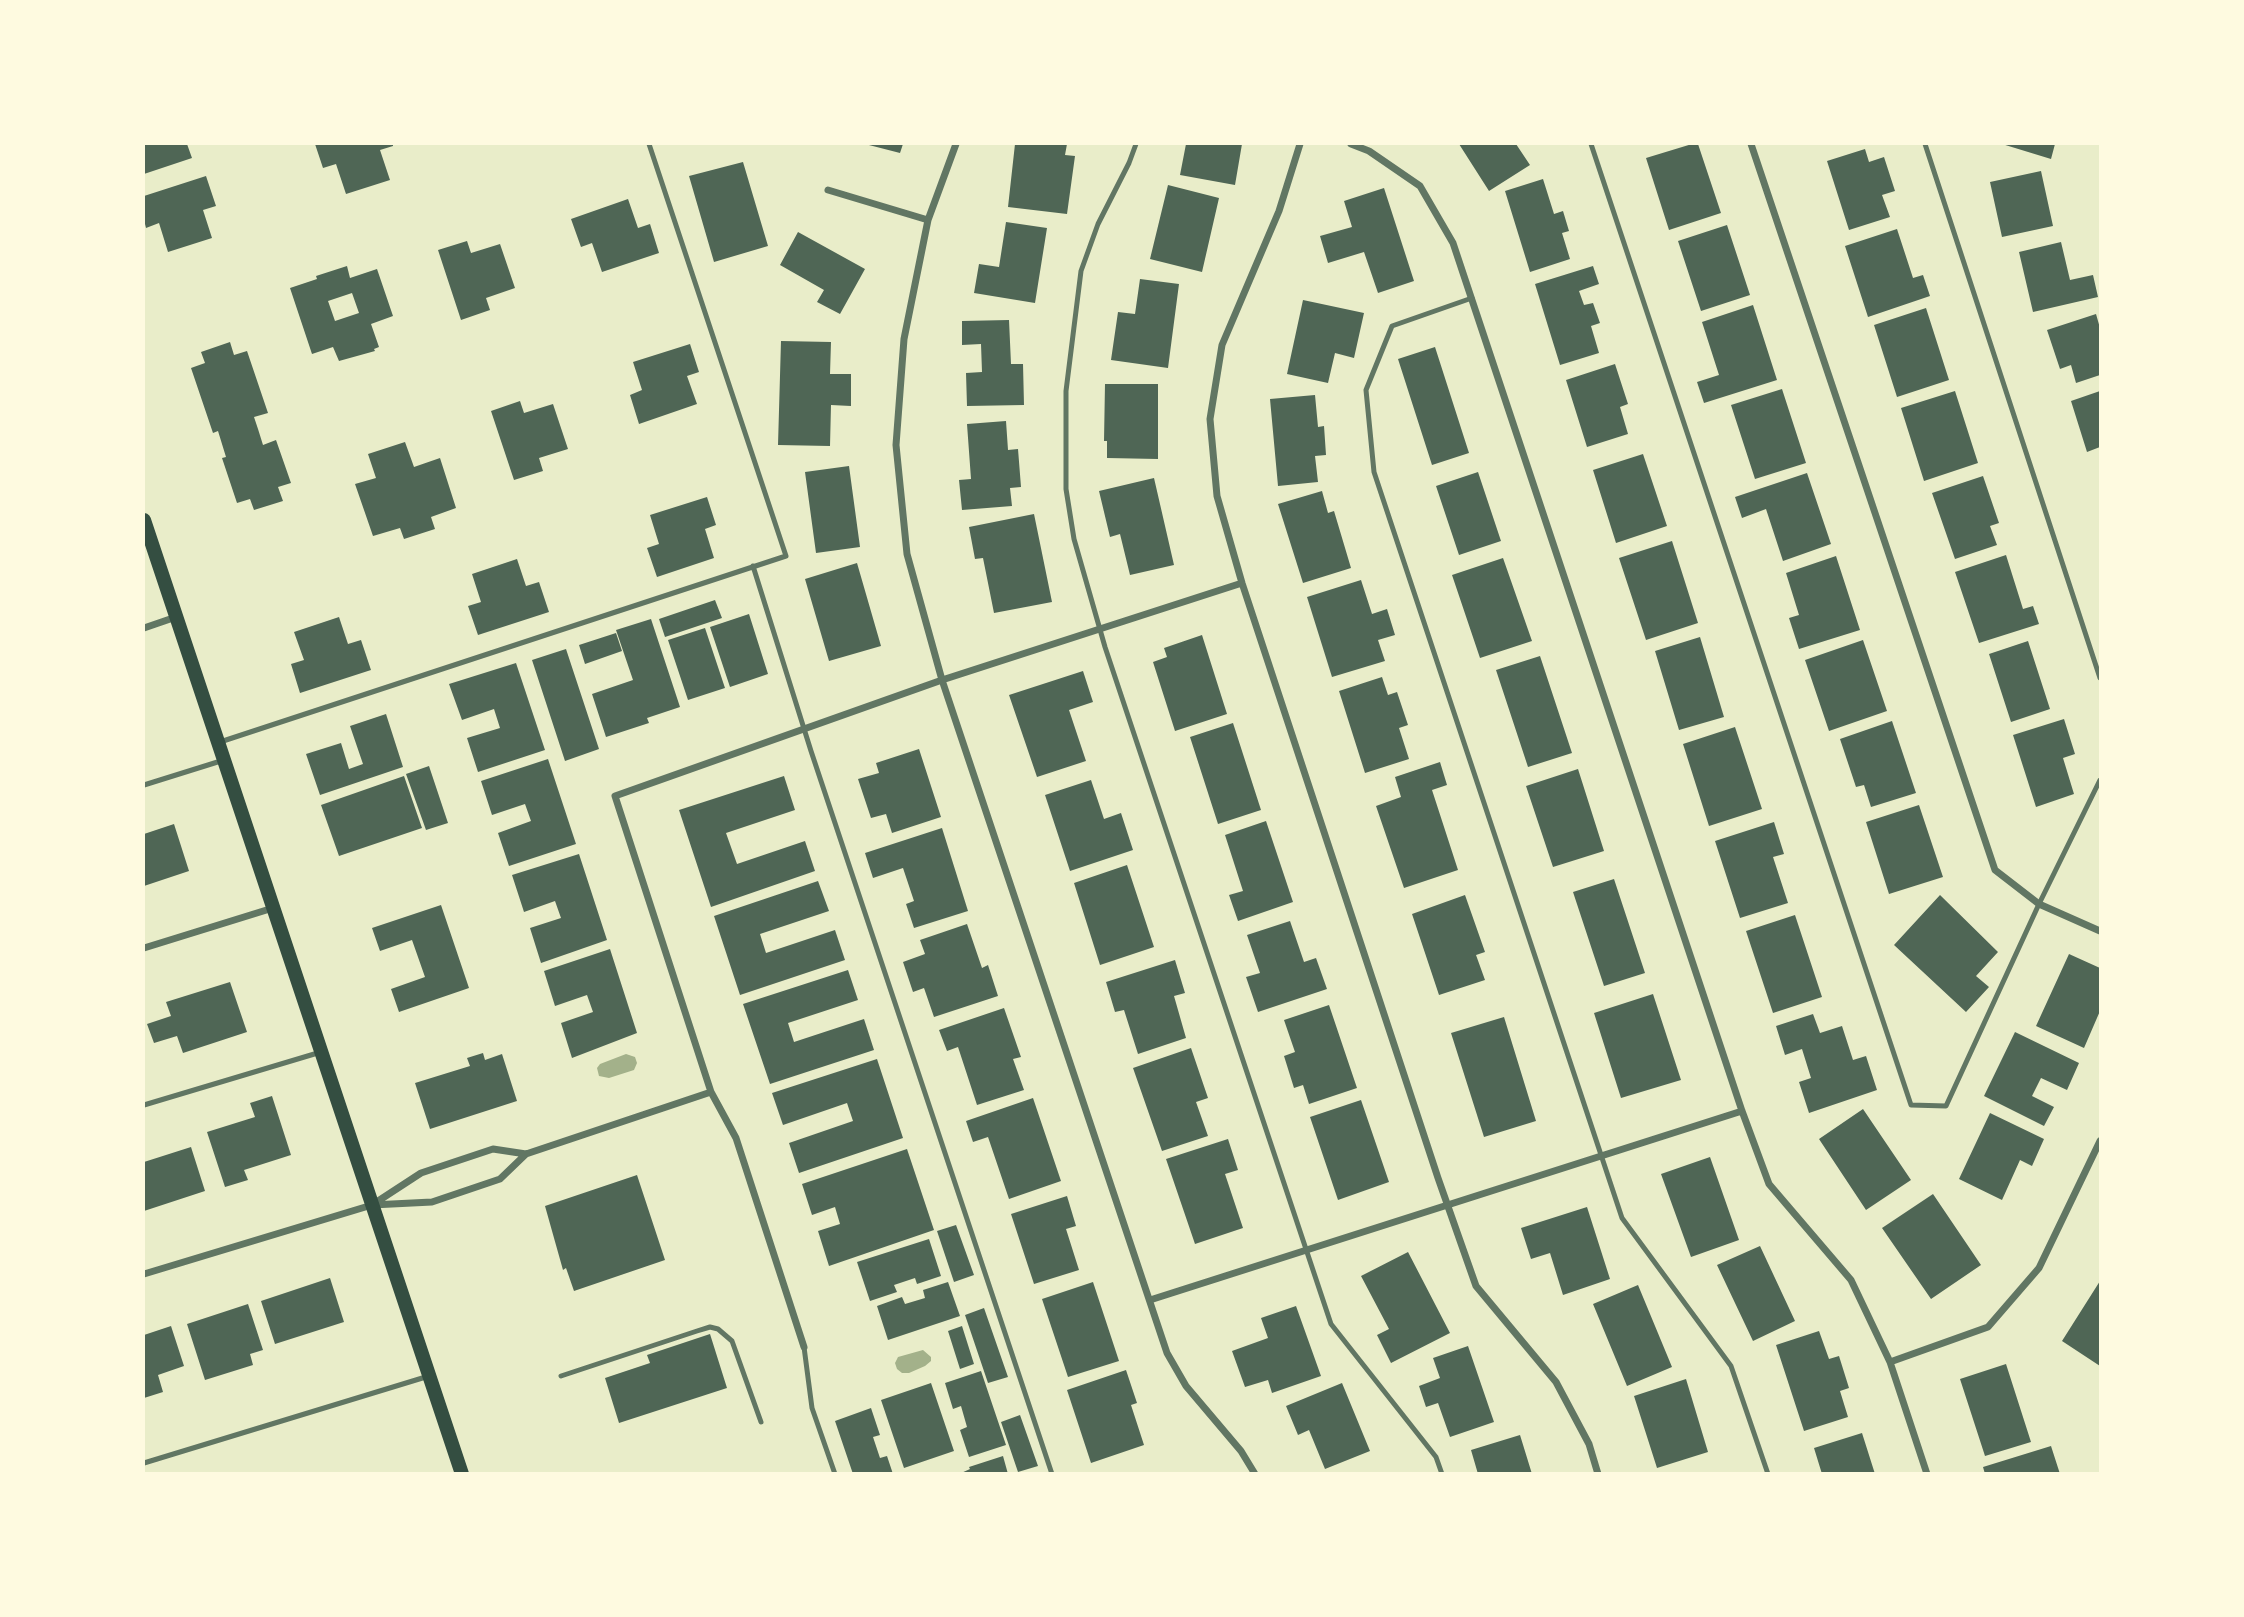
<!DOCTYPE html>
<style>
body{margin:0}
#map{position:relative;width:2244px;height:1617px;overflow:hidden;background:#e9edc9;font-family:Lato,sans-serif}
canvas{display:block}
.frame{position:absolute;inset:0;border:145px solid #fefae0;pointer-events:none}
</style>
<div id="map">
<canvas width="2244" height="1617"></canvas>
<div class="frame"></div>
</div>
<script>
const ctx = document.querySelector('canvas').getContext('2d');
ctx.lineJoin = 'round';
function fillPath(path, color) { ctx.fillStyle = color; ctx.fill(path, 'evenodd'); }
const shape = rows => new Path2D(rows.map(r => 'M' + r).join(''));
function trace(path, color, width, dash) { ctx.strokeStyle = color; ctx.lineWidth = width; ctx.lineCap = dash ? 'butt' : 'round'; ctx.setLineDash(dash || []); ctx.stroke(path); }
const water = shape([
 [626,1054,635,1057,637,1063,634,1070,609,1078,599,1076,597,1068,600,1064],
 [923,1350,931,1357,931,1361,925,1366,909,1373,902,1373,897,1369,895,1363,898,1357]
]);
const building = shape([
 [144,144,187,144,192,158,144,174],
 [315,144,393,144,393,146,380,150,390,180,346,194,336,164,323,168],
 [865,144,903,144,900,153],
 [1015,144,1067,144,1065,155,1075,156,1067,214,1008,207],
 [1186,144,1242,144,1235,185,1180,175],
 [1459,144,1516,144,1530,165,1489,191],
 [1692,144,1698,144,1721,213,1669,230,1646,158],
 [2002,144,2055,144,2051,159],
 [1865,149,1869,162,1884,157,1895,191,1882,195,1890,217,1849,230,1827,161],
 [743,162,768,246,714,262,689,176],
 [2041,171,2053,226,2002,237,1990,182],
 [206,176,216,206,203,210,212,238,168,252,159,223,146,228,144,220,144,196],
 [1543,179,1554,214,1563,211,1569,231,1562,233,1570,259,1530,272,1505,191],
 [1168,185,1219,198,1202,272,1150,259],
 [1384,188,1414,281,1378,293,1364,252,1328,263,1320,236,1352,227,1344,201],
 [628,199,638,228,650,224,659,253,602,272,592,243,581,247,571,219],
 [1006,222,1047,228,1035,303,974,293,979,264,999,267],
 [1727,225,1750,295,1701,311,1678,241],
 [1897,229,1913,278,1923,275,1930,296,1868,317,1845,246],
 [798,232,865,269,840,314,817,302,824,290,780,265],
 [467,241,471,253,500,244,515,288,486,298,490,310,461,320,438,250],
 [2061,242,2070,280,2093,275,2098,297,2033,312,2019,252],
 [347,266,350,278,377,269,393,316,371,324,379,347,374,349,375,351,339,361,333,347,312,354,290,288,317,279,316,276],
 [352,293,359,313,335,321,328,301],
 [1593,266,1599,284,1579,291,1584,305,1593,303,1600,323,1591,326,1599,353,1560,365,1535,284],
 [1140,279,1179,284,1168,368,1111,360,1118,312,1135,314],
 [1303,300,1364,313,1354,358,1335,353,1328,383,1287,374],
 [1753,305,1777,380,1704,403,1697,382,1719,375,1702,322],
 [1926,308,1949,380,1897,397,1874,325],
 [2096,314,2100,328,2100,375,2076,383,2071,365,2060,369,2047,330],
 [1009,320,1011,364,1023,364,1024,405,967,406,966,373,982,372,981,344,962,345,962,321],
 [781,341,831,342,830,374,851,374,851,406,831,405,830,446,778,445],
 [230,342,234,355,247,351,268,413,254,417,258,429,263,445,276,440,291,483,278,487,283,501,254,510,250,499,237,503,222,458,226,457,218,431,213,433,191,368,205,363,201,352],
 [690,344,699,372,687,376,697,404,639,424,630,395,642,390,633,362],
 [1435,347,1469,453,1432,465,1398,359],
 [1615,364,1628,404,1620,407,1628,434,1587,447,1566,380],
 [1105,384,1158,384,1158,459,1107,458,1107,441,1104,441],
 [1782,389,1806,463,1755,479,1731,405],
 [1955,391,1978,463,1924,481,1901,408],
 [2100,391,2100,447,2087,452,2071,401],
 [1315,395,1318,427,1324,426,1326,455,1315,456,1318,482,1278,486,1270,399],
 [520,401,524,413,553,404,568,449,539,458,543,471,514,480,491,411],
 [1006,421,1008,450,1018,449,1021,487,1010,488,1012,506,962,510,959,480,971,479,967,424],
 [405,442,414,467,440,458,456,508,431,517,435,529,404,539,400,528,373,536,355,484,376,478,368,454],
 [1643,454,1667,526,1616,543,1593,470],
 [849,466,860,547,816,553,805,472],
 [1478,472,1501,541,1459,555,1436,486],
 [1807,473,1831,544,1783,561,1766,509,1742,518,1735,497],
 [1983,476,1999,523,1990,526,1997,545,1955,559,1932,493],
 [1154,478,1174,565,1130,575,1120,534,1110,537,1099,491],
 [1322,491,1328,513,1334,511,1351,568,1303,583,1278,504],
 [707,497,716,525,705,529,714,558,657,577,647,548,659,544,650,515],
 [1034,514,1052,602,994,613,983,558,975,559,969,527],
 [1672,541,1698,623,1646,640,1619,558],
 [2006,555,2023,609,2033,606,2039,624,1979,643,1955,572],
 [1836,556,1860,630,1799,649,1789,618,1799,615,1786,573],
 [1503,558,1532,641,1480,658,1452,575],
 [517,559,526,586,539,582,549,612,478,635,468,606,481,602,472,574],
 [857,563,881,646,829,661,805,579],
 [1361,580,1372,614,1387,609,1395,635,1378,640,1385,661,1332,677,1307,597],
 [715,600,722,618,665,637,659,619],
 [749,614,768,674,730,687,710,627],
 [339,617,348,644,361,640,371,670,300,693,291,664,304,660,294,632],
 [651,619,680,707,647,718,649,723,606,737,592,694,633,680,616,630],
 [705,628,725,688,688,700,668,640],
 [616,633,622,651,585,664,579,645],
 [1202,635,1227,714,1175,731,1153,662,1167,657,1164,648],
 [1700,637,1724,717,1679,730,1655,651],
 [1863,640,1887,711,1829,731,1805,660],
 [2028,641,2050,709,2011,722,1989,654],
 [566,649,599,749,565,761,532,660],
 [1540,656,1572,753,1528,767,1496,670],
 [516,663,545,750,478,772,467,738,500,728,494,709,462,720,449,684],
 [1083,671,1093,702,1069,710,1086,761,1037,777,1009,695],
 [1382,677,1388,695,1397,692,1408,725,1399,728,1409,759,1365,773,1339,691],
 [386,714,403,767,320,795,306,754,341,743,349,769,363,764,350,726],
 [2064,719,2075,754,2063,758,2074,794,2036,807,2013,735],
 [1892,721,1916,793,1871,807,1864,785,1856,787,1840,739],
 [1233,723,1261,810,1218,824,1190,737],
 [1735,727,1762,809,1709,826,1683,744],
 [919,749,941,817,892,833,886,814,871,818,858,779,879,773,876,763],
 [548,759,576,844,509,866,498,833,531,821,525,804,492,815,481,781],
 [1440,762,1447,785,1432,790,1458,870,1404,888,1376,806,1401,797,1395,777],
 [429,766,448,823,426,830,406,774],
 [1578,769,1604,851,1553,867,1526,786],
 [404,776,422,828,339,856,321,805],
 [784,776,795,810,726,833,737,864,805,841,815,871,711,907,679,810],
 [1091,780,1104,819,1121,813,1133,850,1070,871,1045,795],
 [1919,805,1943,877,1889,894,1866,822],
 [1266,821,1293,902,1238,921,1229,895,1243,891,1225,835],
 [1774,822,1784,854,1773,857,1788,903,1740,918,1715,841],
 [174,824,189,871,144,886,144,834],
 [942,828,968,911,914,928,906,904,914,901,903,868,873,878,865,853],
 [579,854,607,940,541,963,530,928,561,918,555,901,524,912,512,875],
 [1127,865,1154,947,1100,965,1074,883],
 [1614,879,1645,973,1604,986,1573,892],
 [818,881,829,911,760,934,766,953,835,930,845,960,740,995,714,916],
 [1465,895,1485,952,1476,955,1485,980,1439,995,1412,914],
 [1940,895,1998,952,1976,976,1989,987,1966,1012,1894,945],
 [441,905,469,988,399,1012,391,989,425,977,412,940,380,951,372,928],
 [1795,915,1822,997,1773,1013,1746,931],
 [1290,921,1304,962,1316,958,1327,989,1258,1012,1246,977,1260,973,1247,935],
 [967,924,982,968,988,965,998,996,934,1017,924,988,913,992,903,962,925,954,920,940],
 [610,949,637,1033,572,1058,561,1023,593,1012,587,995,555,1006,544,971],
 [2069,954,2100,968,2100,1011,2084,1048,2036,1026],
 [1175,960,1185,993,1174,996,1186,1038,1138,1054,1124,1010,1115,1012,1106,982],
 [848,970,858,1000,788,1023,794,1042,864,1019,874,1050,770,1084,743,1004],
 [230,982,247,1032,183,1053,177,1036,154,1043,147,1024,171,1016,166,1002],
 [1653,994,1681,1080,1621,1098,1594,1013],
 [1329,1005,1357,1088,1309,1104,1303,1085,1294,1088,1284,1056,1295,1052,1284,1020],
 [1004,1008,1021,1057,1013,1059,1024,1090,977,1105,958,1047,947,1051,939,1030],
 [1813,1014,1820,1033,1842,1026,1853,1060,1866,1056,1877,1090,1809,1113,1799,1082,1811,1078,1802,1049,1785,1055,1776,1026],
 [1504,1017,1536,1121,1484,1137,1451,1033],
 [2015,1032,2079,1063,2067,1090,2041,1078,2032,1096,2054,1107,2044,1126,1984,1096],
 [1191,1048,1208,1098,1196,1102,1208,1136,1162,1151,1133,1068],
 [483,1053,485,1060,502,1054,517,1101,430,1129,415,1083,470,1066,467,1058],
 [877,1059,903,1138,799,1173,789,1143,853,1121,847,1103,783,1125,772,1093],
 [272,1096,291,1155,244,1170,248,1180,225,1187,207,1132,255,1117,250,1103],
 [1033,1098,1061,1181,1009,1199,988,1137,973,1142,966,1121],
 [1361,1100,1389,1182,1338,1200,1310,1117],
 [1863,1109,1911,1180,1866,1210,1819,1139],
 [1990,1113,2044,1139,2032,1166,2020,1160,2002,1200,1959,1179],
 [1228,1139,1238,1170,1225,1174,1243,1228,1195,1244,1166,1159],
 [191,1147,205,1191,144,1211,144,1162],
 [907,1149,934,1230,829,1266,818,1231,840,1224,835,1207,812,1215,802,1184],
 [1710,1157,1739,1240,1691,1257,1661,1174],
 [637,1175,665,1260,574,1291,566,1268,563,1270,545,1206],
 [1933,1194,1981,1265,1931,1299,1882,1228],
 [1067,1196,1076,1226,1066,1229,1079,1270,1034,1284,1011,1214],
 [1587,1207,1610,1279,1563,1295,1550,1253,1531,1259,1521,1228],
 [956,1225,974,1275,954,1282,937,1231],
 [929,1239,941,1276,917,1284,915,1278,894,1285,897,1292,870,1301,857,1262],
 [1760,1246,1795,1321,1753,1341,1717,1265],
 [1408,1252,1450,1333,1391,1363,1377,1335,1389,1329,1361,1276],
 [330,1278,344,1322,275,1344,261,1301],
 [2100,1281,2100,1366,2062,1341],
 [948,1282,960,1316,888,1340,877,1306,902,1297,905,1304,925,1298,923,1290],
 [1093,1282,1119,1361,1068,1377,1042,1299],
 [1638,1285,1672,1367,1627,1386,1593,1304],
 [248,1304,263,1350,250,1354,253,1365,205,1380,187,1324],
 [1296,1306,1321,1376,1272,1393,1268,1380,1245,1387,1232,1351,1268,1338,1261,1318],
 [984,1308,1008,1377,988,1383,965,1315],
 [171,1326,184,1366,158,1375,163,1392,144,1398,144,1335],
 [962,1326,974,1364,960,1369,948,1331],
 [1819,1331,1829,1359,1839,1356,1849,1388,1840,1391,1848,1417,1804,1431,1776,1345],
 [710,1334,727,1388,619,1423,605,1378,650,1363,647,1355],
 [1468,1346,1494,1422,1450,1437,1438,1403,1426,1407,1419,1386,1440,1378,1433,1358],
 [2006,1364,2031,1442,1985,1456,1960,1379],
 [1126,1370,1137,1403,1131,1405,1144,1445,1091,1463,1067,1390],
 [981,1371,1006,1445,969,1457,960,1430,967,1427,961,1406,953,1409,945,1383],
 [1686,1379,1708,1452,1657,1468,1634,1396],
 [931,1383,954,1451,904,1468,881,1400],
 [1342,1383,1370,1451,1325,1469,1309,1430,1298,1435,1286,1406],
 [871,1408,880,1435,873,1437,880,1458,887,1456,893,1474,853,1474,835,1421],
 [1020,1415,1038,1466,1018,1472,1001,1422],
 [1862,1433,1875,1474,1822,1474,1814,1448],
 [1520,1435,1532,1474,1478,1474,1471,1450],
 [2051,1446,2060,1474,1985,1474,1983,1467],
 [1003,1456,1008,1474,959,1474,970,1469,969,1467]
]);
const service = shape([
 [1136,144,1129,163,1098,224,1081,271,1066,391,1066,489,1074,539,1105,647,1331,1324,1436,1457,1442,1474],
 [1591,144,1911,1105,1946,1106,2039,904,2100,780],
 [1925,144,2100,678],
 [1472,298,1392,326,1366,390,1374,472,1622,1218,1731,1366,1768,1474],
 [753,566,811,751,1052,1474],
 [220,742,786,556,649,144],
 [144,785,224,760],
 [144,1105,321,1052],
 [804,1347,812,1408,835,1474],
 [561,1376,697,1331,710,1327,718,1329,732,1341,761,1422],
 [144,1463,429,1376]
]);
const minor = shape([
 [956,144,928,220,904,339,896,445,907,554,942,680,1167,1353,1186,1386,1241,1451,1255,1474],
 [1300,144,1279,211,1222,345,1210,419,1217,496,1242,583,1438,1178,1476,1286,1556,1382,1589,1444,1598,1474],
 [1351,144,1369,151,1420,186,1453,243,1742,1111,1769,1184,1851,1280,1890,1362,1927,1474],
 [1751,144,1995,870,2039,904,2100,931],
 [828,190,928,220],
 [144,628,176,617],
 [144,948,273,908],
 [375,1203,421,1173,493,1149,526,1154,711,1092],
 [144,1274,372,1205,432,1202,500,1179,526,1154],
 [1150,1300,1742,1111],
 [804,1347,736,1138,711,1092,615,796,942,680,1242,583],
 [1890,1362,1988,1327,2039,1268,2100,1141]
]);
const secondary = shape([
 [144,520,462,1474]
]);
fillPath(water, '#a3b18a');
fillPath(building, '#4f6655');
trace(service, '#617663', 5);
trace(minor, '#617663', 7);
trace(secondary, '#344e41', 14);
</script>
